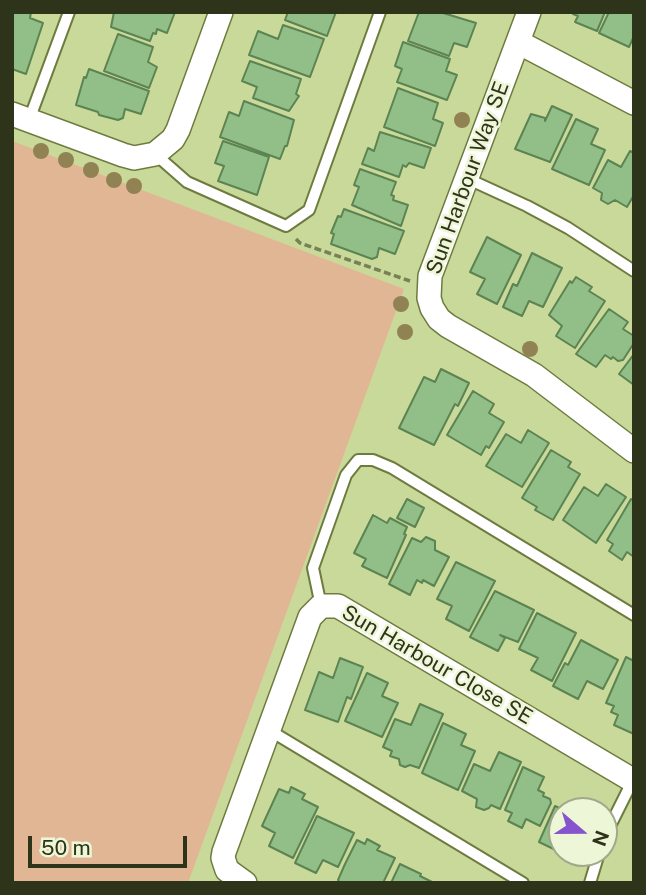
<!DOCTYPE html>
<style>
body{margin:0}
#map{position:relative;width:646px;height:895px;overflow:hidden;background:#c9d99a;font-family:"Public Sans",sans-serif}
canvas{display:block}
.frame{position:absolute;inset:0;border:14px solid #2e341a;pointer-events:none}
.north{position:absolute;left:548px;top:797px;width:70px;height:70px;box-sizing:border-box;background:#edf6d6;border:2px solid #a1a88b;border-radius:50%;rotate:110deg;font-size:19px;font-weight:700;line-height:28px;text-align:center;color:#2e341a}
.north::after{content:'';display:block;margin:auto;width:24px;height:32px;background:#8654cd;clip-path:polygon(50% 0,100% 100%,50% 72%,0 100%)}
.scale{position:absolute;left:28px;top:836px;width:159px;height:32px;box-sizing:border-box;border:4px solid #2e341a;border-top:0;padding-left:9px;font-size:21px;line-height:24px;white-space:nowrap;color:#2e341a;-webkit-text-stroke:5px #edf6d6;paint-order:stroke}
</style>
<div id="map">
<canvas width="646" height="895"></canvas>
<div class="frame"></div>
<div class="north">N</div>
<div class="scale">50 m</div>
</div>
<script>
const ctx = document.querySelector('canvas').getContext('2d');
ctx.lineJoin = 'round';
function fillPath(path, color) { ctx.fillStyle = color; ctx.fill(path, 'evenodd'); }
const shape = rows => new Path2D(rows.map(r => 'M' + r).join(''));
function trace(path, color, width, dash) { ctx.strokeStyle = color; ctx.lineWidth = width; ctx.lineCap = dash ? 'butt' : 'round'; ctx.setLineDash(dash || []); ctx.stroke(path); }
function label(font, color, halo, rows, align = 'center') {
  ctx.font = font + ' "Public Sans",sans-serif'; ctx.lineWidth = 5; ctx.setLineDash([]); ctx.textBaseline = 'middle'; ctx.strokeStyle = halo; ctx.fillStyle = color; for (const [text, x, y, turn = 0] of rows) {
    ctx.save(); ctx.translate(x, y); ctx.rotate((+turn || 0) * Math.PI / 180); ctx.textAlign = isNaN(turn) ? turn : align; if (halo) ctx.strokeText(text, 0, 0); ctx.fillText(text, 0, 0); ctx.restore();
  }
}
const green = shape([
 [12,141,404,289,188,883,12,883]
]);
const building = shape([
 [13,12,31,12,30,18,43,23,26,74,12,69,13,12],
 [114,12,175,12,167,33,157,29,156,34,153,33,150,41,111,27,114,12],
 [288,12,336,12,327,36,285,20,288,12],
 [419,12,440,12,476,23,467,47,454,43,449,56,408,41,419,12],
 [574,12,605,12,597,31,575,22,578,16,573,14,574,12],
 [609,12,634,12,634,36,629,47,599,33,609,12],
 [283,25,324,39,310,77,249,55,258,31,278,39,283,25],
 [118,34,153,47,148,62,157,67,149,88,104,71,118,34],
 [403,42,450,59,446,71,457,75,447,100,397,82,402,69,395,66,403,42],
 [250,61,301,79,296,94,299,96,289,111,253,98,257,87,242,81,250,61],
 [89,69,149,91,141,114,125,109,123,118,118,120,99,115,98,112,76,105,84,77,86,78,89,69],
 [398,88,438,103,433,119,443,123,435,146,384,127,398,88],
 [244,101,294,120,287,146,285,146,280,159,220,137,229,112,239,116,244,101],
 [552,106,572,115,550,162,515,149,531,114,545,118,545,121,552,106],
 [576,119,598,129,591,144,605,150,589,185,552,169,576,119],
 [380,132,431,148,424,168,409,163,406,167,403,165,399,177,362,164,368,148,374,151,380,132],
 [223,141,269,157,257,195,218,181,224,166,215,163,223,141],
 [630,151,634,153,634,195,627,207,615,200,608,204,601,200,602,193,593,188,608,160,621,167,630,151],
 [360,169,396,182,391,195,394,196,393,200,408,205,401,226,352,205,359,187,354,185,360,169],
 [344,209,404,231,395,254,379,248,377,257,372,259,331,244,334,234,331,233,338,216,341,217,344,209],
 [487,237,521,255,497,304,477,294,485,279,470,272,487,237],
 [532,253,562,268,543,307,529,301,522,316,503,307,513,284,517,286,532,253],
 [576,277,592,287,589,291,605,301,575,348,556,336,562,326,549,315,570,281,572,283,576,277],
 [609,309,628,322,623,329,634,336,634,343,623,360,618,361,613,357,611,359,605,355,596,367,576,354,609,309],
 [634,354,634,385,619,374,634,354],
 [441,369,469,383,458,406,455,404,434,445,399,428,424,377,435,382,441,369],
 [473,391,494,404,489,413,504,422,489,448,486,446,481,455,447,435,473,391],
 [528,430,549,443,522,487,486,466,506,434,521,443,528,430],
 [551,450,571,462,568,467,580,474,553,520,535,510,537,507,522,498,551,450],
 [606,484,626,497,596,543,563,520,584,487,598,496,606,484],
 [407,499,424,508,415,527,397,518,407,499],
 [631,499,634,501,634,557,627,552,622,560,609,551,613,544,607,540,631,499],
 [373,515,387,523,390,518,407,527,404,534,406,535,387,578,362,566,366,559,354,553,373,515],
 [426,537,435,541,435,550,449,557,434,586,423,580,422,583,417,580,410,595,389,584,412,538,421,542,426,537],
 [456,562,495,581,469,631,446,619,452,606,437,599,456,562],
 [495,591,534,610,518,642,500,635,505,638,498,651,470,637,495,591],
 [537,613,576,633,552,681,531,670,538,658,519,649,537,613],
 [581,640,618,660,603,689,587,681,578,699,553,686,565,663,568,665,581,640],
 [626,657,634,661,634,734,614,725,618,715,611,712,614,706,606,703,626,657],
 [340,658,363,667,351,699,347,697,338,722,305,710,319,672,333,678,340,658],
 [367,673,388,683,382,696,398,703,382,737,345,721,367,673],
 [420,704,443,714,419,768,410,765,405,767,400,765,399,759,390,756,392,751,383,747,395,719,411,725,420,704],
 [443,723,466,734,461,745,475,751,458,790,422,773,443,723],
 [499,752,521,762,500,809,491,805,489,808,484,810,476,807,477,799,462,791,474,764,490,771,499,752],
 [523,767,544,777,538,790,544,793,543,796,550,799,551,803,540,826,526,819,522,828,508,821,512,813,505,810,523,767],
 [291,787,305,794,302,799,318,807,293,858,269,846,275,833,262,826,279,789,289,793,291,787],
 [575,800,596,809,595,811,570,811,575,800],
 [555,806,566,811,562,811,562,853,539,842,555,806],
 [317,816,354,833,338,867,323,860,316,873,295,863,317,816],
 [367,839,380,846,377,850,395,858,383,883,340,883,338,880,345,864,357,840,365,844,367,839],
 [400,864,421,874,420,876,434,883,391,883,400,864]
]);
const path = shape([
 [296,239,300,243,410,281]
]);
const lane = shape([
 [29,120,69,12],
 [155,154,187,182,286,226,309,210,380,12],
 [466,178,527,206,568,228,634,271],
 [321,606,313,568,346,475,358,460,373,460,392,468,634,615],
 [269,730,523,883],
 [604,838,633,780],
 [590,883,599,853]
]);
const street = shape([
 [529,12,430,276,429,298,432,308,439,319,448,326,534,375,634,451],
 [518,42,634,103],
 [12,114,123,155,134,158,155,154,173,139,178,130,221,12],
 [245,883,227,870,223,858,224,852,310,617,321,606,338,606,634,781]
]);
const trees = [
 [462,120],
 [41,151],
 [66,160],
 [91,170],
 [114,180],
 [134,186],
 [401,304],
 [405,332],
 [530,349]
];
const streetNames = [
 ["Sun Harbour Way SE",468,178,-70],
 ["Sun Harbour Close SE",437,665,30]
];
fillPath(green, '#e0b694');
fillPath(building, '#92bf88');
trace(building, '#5c8352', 2);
trace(lane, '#6e7b3f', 14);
trace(street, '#6e7b3f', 26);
trace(path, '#778156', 3.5, [7, 3.5]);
trace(lane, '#fff', 10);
trace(street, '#fff', 23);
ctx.fillStyle = '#908252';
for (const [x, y] of trees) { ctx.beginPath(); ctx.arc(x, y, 8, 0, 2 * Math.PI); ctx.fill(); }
label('21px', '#2e341a', '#edf6d6', streetNames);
</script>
